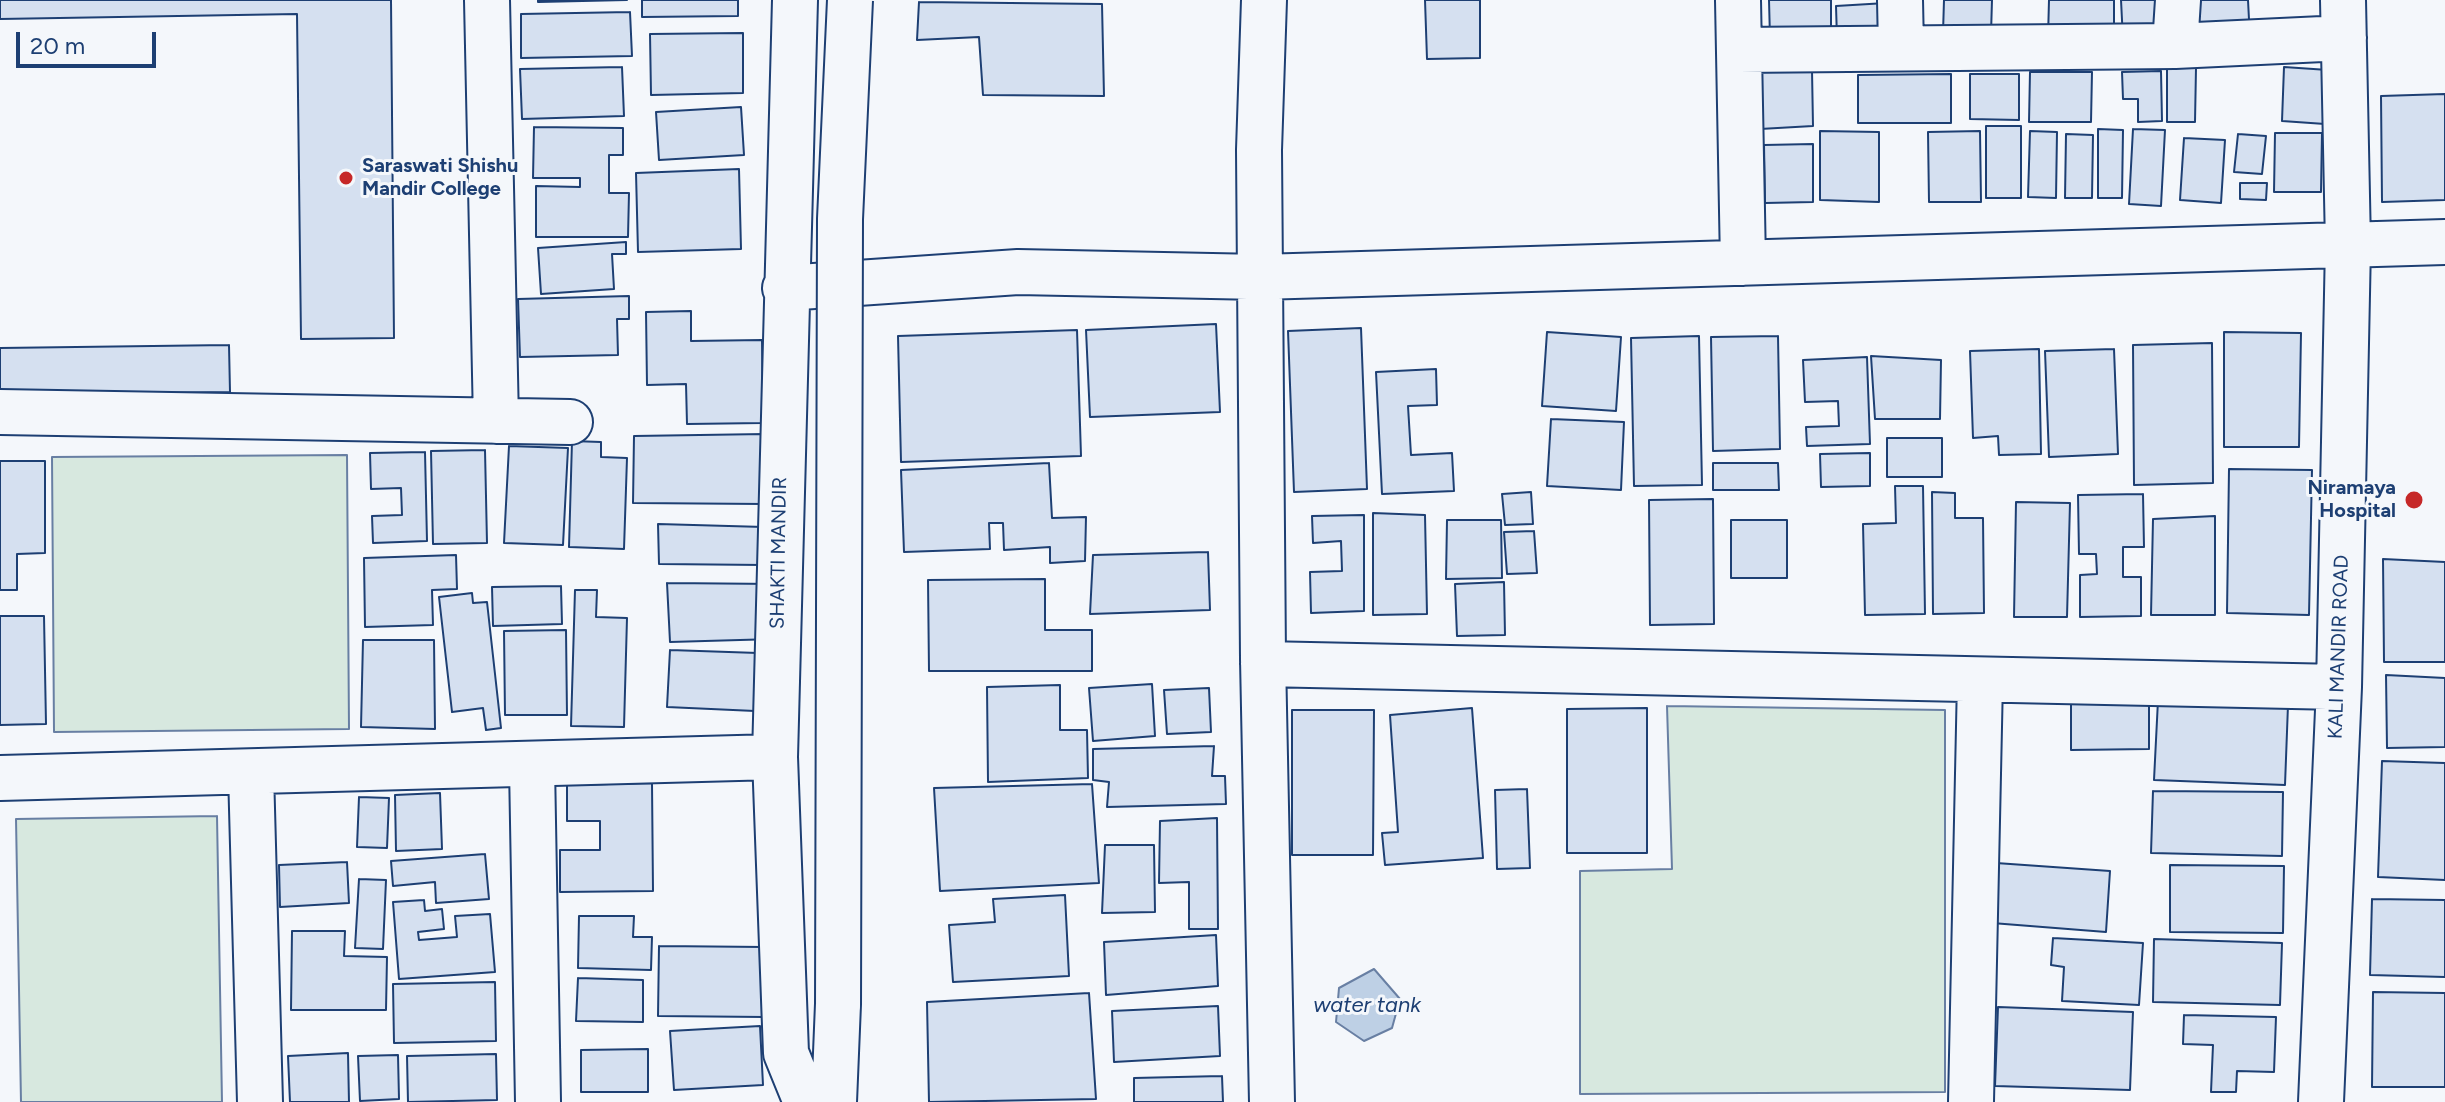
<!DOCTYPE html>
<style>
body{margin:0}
#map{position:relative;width:2445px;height:1102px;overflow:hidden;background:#f4f7fb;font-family:Figtree,sans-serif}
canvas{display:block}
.scale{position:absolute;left:16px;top:32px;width:140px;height:36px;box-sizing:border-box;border:4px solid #1d3f73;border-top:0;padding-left:10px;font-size:24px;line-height:28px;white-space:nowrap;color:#1d3f73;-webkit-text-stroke:6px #f4f7fb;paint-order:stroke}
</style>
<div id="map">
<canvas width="2445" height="1102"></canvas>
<div class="scale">20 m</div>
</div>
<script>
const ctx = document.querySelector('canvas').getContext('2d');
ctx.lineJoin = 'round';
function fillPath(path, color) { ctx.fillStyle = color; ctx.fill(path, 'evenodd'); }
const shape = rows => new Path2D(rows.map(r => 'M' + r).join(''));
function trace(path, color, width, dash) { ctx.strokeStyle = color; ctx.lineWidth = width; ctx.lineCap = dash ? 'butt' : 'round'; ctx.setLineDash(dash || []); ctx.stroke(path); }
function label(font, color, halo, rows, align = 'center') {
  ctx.font = font + ' Figtree,sans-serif'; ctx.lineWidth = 6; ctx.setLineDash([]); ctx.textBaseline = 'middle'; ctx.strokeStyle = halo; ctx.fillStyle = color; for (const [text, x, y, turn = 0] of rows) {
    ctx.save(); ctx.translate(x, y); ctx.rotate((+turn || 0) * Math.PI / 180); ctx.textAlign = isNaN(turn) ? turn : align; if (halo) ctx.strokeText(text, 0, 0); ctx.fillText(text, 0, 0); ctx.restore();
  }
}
const green = shape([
 [347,455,349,729,54,732,52,457,347,455],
 [1667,706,1945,710,1945,1092,1580,1094,1580,871,1672,869,1667,706],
 [217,816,222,1102,21,1102,16,819,217,816]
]);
const water = shape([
 [1374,969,1400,999,1392,1028,1364,1041,1336,1022,1339,988,1374,969]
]);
const building = shape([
 [0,0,391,0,394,338,301,339,297,14,0,19,0,0],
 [538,0,627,0,538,2,538,0],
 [642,0,738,0,738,16,642,17,642,0],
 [1425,0,1480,0,1480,58,1427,59,1425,0],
 [1769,0,1831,0,1831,38,1770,38,1769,0],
 [1944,0,1992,0,1991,34,1943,33,1944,0],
 [2049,0,2114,0,2114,39,2048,38,2049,0],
 [2121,0,2162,0,2163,39,2123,40,2121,0],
 [2187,0,2248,0,2250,39,2188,40,2187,0],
 [919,2,1102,4,1104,96,983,95,979,37,917,40,919,2],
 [1886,3,1884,36,1837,39,1836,6,1886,3],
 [630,12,632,56,521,58,521,14,630,12],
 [743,33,743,93,651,95,650,34,743,33],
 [622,67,624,116,522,119,520,69,622,67],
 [2284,67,2328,70,2325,124,2282,121,2284,67],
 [2167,68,2196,68,2195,122,2167,122,2167,68],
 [1812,70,1813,126,1760,129,1758,72,1812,70],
 [2161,71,2162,121,2138,122,2138,99,2123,99,2122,72,2161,71],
 [2030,72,2092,72,2091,122,2029,122,2030,72],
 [1951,74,1951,123,1858,123,1858,75,1951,74],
 [1970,74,2019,74,2019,120,1970,119,1970,74],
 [2445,94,2445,200,2382,202,2381,96,2445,94],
 [741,107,744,155,659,160,656,112,741,107],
 [1986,126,2021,126,2021,198,1986,198,1986,126],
 [534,127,623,128,623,155,609,155,609,193,629,193,628,237,536,237,536,186,580,187,580,178,533,178,534,127],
 [2098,129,2123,130,2122,198,2098,198,2098,129],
 [2133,129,2165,130,2161,206,2129,204,2133,129],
 [1820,131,1879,132,1879,202,1820,200,1820,131],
 [1980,131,1981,202,1929,202,1928,132,1980,131],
 [2030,131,2057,132,2056,198,2028,197,2030,131],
 [2275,133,2322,133,2321,192,2274,192,2275,133],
 [2066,134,2093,135,2092,198,2065,198,2066,134],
 [2238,134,2266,136,2262,174,2234,172,2238,134],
 [2184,138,2225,140,2221,203,2180,200,2184,138],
 [1813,144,1813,202,1765,203,1764,145,1813,144],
 [739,169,741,249,638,252,636,173,739,169],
 [2240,183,2267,183,2266,200,2240,199,2240,183],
 [626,242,626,254,612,254,614,289,541,294,538,248,626,242],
 [629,296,629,319,617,319,618,355,520,357,518,299,629,296],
 [691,311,691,341,762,340,763,423,687,424,686,384,647,385,646,312,691,311],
 [1216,324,1220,412,1090,417,1086,330,1216,324],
 [1361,328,1367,489,1294,492,1288,331,1361,328],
 [1077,330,1081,456,901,462,898,336,1077,330],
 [1547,332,1621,337,1616,411,1542,406,1547,332],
 [2224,332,2301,333,2299,447,2224,447,2224,332],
 [1699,336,1702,485,1634,486,1631,338,1699,336],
 [1778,336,1780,449,1713,451,1711,337,1778,336],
 [2212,343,2213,483,2134,485,2133,345,2212,343],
 [229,345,230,392,0,395,0,348,229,345],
 [2039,349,2041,454,1999,455,1998,436,1973,438,1970,351,2039,349],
 [2114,349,2118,454,2049,457,2045,351,2114,349],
 [1871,356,1941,360,1940,419,1875,419,1871,356],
 [1867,357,1870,444,1807,446,1806,427,1839,426,1838,401,1805,402,1803,360,1867,357],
 [1436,369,1437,405,1408,406,1411,455,1452,453,1454,491,1382,494,1376,372,1436,369],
 [1551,419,1624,422,1621,490,1547,486,1551,419],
 [765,434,764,504,633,503,634,436,765,434],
 [1887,438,1942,438,1942,477,1887,477,1887,438],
 [572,441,601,442,601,457,627,458,624,549,569,547,572,441],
 [509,446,568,448,563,545,504,543,509,446],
 [485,450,487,543,433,544,431,451,485,450],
 [425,452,427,541,373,543,372,516,402,515,401,488,371,489,370,453,425,452],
 [1870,453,1870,486,1821,487,1820,454,1870,453],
 [0,461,45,461,45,553,17,554,17,590,0,590,0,461],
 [1049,463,1052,518,1086,517,1085,561,1050,563,1050,547,1004,550,1003,523,989,523,990,549,904,552,901,470,1049,463],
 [1713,463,1778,463,1779,490,1713,490,1713,463],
 [2229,469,2312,470,2309,615,2227,613,2229,469],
 [1895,486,1923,486,1925,614,1865,615,1863,524,1896,523,1895,486],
 [1531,492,1533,524,1505,525,1502,494,1531,492],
 [1932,492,1955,493,1955,518,1983,518,1984,613,1933,614,1932,492],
 [2143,494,2144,547,2123,547,2123,577,2141,577,2141,616,2080,617,2080,575,2097,574,2096,554,2079,554,2078,495,2143,494],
 [1713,499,1714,624,1650,625,1649,500,1713,499],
 [2016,502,2070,503,2067,617,2014,617,2016,502],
 [1373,513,1425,515,1427,614,1373,615,1373,513],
 [1364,515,1364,611,1311,613,1310,572,1342,571,1341,541,1313,543,1312,516,1364,515],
 [2215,516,2215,615,2151,615,2153,519,2215,516],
 [1447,520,1501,520,1502,578,1446,579,1447,520],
 [1731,520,1787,520,1787,578,1731,578,1731,520],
 [658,524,764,527,764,565,659,564,658,524],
 [1534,531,1537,573,1507,574,1504,532,1534,531],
 [1208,552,1210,610,1090,614,1093,555,1208,552],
 [456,555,457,589,432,590,433,625,365,627,364,558,456,555],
 [2383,559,2445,562,2445,662,2384,662,2383,559],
 [1045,579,1045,630,1092,630,1092,671,929,671,928,580,1045,579],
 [1504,582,1505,635,1457,636,1455,584,1504,582],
 [667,583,776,584,775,639,670,642,667,583],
 [561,586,562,624,493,626,492,587,561,586],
 [575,590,597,590,596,617,627,618,624,727,571,726,575,590],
 [472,593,473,603,487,602,501,728,486,730,483,708,452,712,439,597,472,593],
 [0,616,44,616,46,724,0,725,0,616],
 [566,630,567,715,505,715,504,631,566,630],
 [363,640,434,640,435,729,361,727,363,640],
 [670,650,758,653,755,711,667,707,670,650],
 [2386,675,2445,678,2445,747,2387,748,2386,675],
 [1152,684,1155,736,1093,741,1089,688,1152,684],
 [1060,685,1060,730,1087,730,1088,778,988,782,987,687,1060,685],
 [1209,688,1211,732,1167,734,1164,690,1209,688],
 [2071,697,2149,697,2149,749,2071,750,2071,697],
 [2158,700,2288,705,2285,785,2154,780,2158,700],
 [1472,708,1483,858,1385,865,1382,833,1398,832,1390,715,1472,708],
 [1647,708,1647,853,1567,853,1567,709,1647,708],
 [1292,710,1374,710,1373,855,1292,855,1292,710],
 [1214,746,1212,776,1225,776,1226,804,1107,807,1109,782,1093,780,1093,749,1214,746],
 [2382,761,2445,763,2445,880,2378,877,2382,761],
 [652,783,653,891,560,892,560,850,600,850,600,821,567,821,567,785,652,783],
 [1092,784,1099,883,940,891,934,788,1092,784],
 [1527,789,1530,868,1497,869,1495,790,1527,789],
 [2153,791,2283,792,2282,856,2151,853,2153,791],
 [440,793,442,849,396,851,395,795,440,793],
 [359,797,389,798,387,848,357,847,359,797],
 [1217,818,1218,929,1189,929,1189,882,1159,883,1160,821,1217,818],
 [1105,845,1154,845,1155,912,1102,913,1105,845],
 [485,854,489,899,436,903,435,882,393,886,391,861,485,854],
 [347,862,349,903,280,907,279,865,347,862],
 [1996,863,2110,871,2106,932,1992,923,1996,863],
 [2170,865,2284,866,2283,933,2170,932,2170,865],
 [359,879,386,880,383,949,355,948,359,879],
 [1065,895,1069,976,953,982,949,925,995,922,993,899,1065,895],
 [2372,899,2445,900,2445,977,2370,975,2372,899],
 [424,900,425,911,442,909,444,929,418,932,419,940,457,937,455,916,490,914,495,972,399,979,393,902,424,900],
 [579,916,634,916,633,937,652,937,651,970,578,968,579,916],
 [292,931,345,931,344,956,387,957,386,1010,291,1010,292,931],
 [1216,935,1218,986,1106,995,1104,942,1216,935],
 [2053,938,2143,943,2139,1005,2062,1001,2064,967,2051,965,2053,938],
 [2154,939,2282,943,2280,1005,2153,1002,2154,939],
 [659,946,764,947,764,1017,658,1016,659,946],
 [578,978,643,980,643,1022,576,1021,578,978],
 [495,982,496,1041,394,1043,393,984,495,982],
 [2373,992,2445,993,2445,1087,2372,1087,2373,992],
 [1089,993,1096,1099,929,1102,927,1002,1089,993],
 [1218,1006,1220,1056,1114,1062,1112,1011,1218,1006],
 [1998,1007,2133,1012,2130,1090,1995,1086,1998,1007],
 [2184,1015,2276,1017,2274,1072,2237,1071,2236,1092,2211,1092,2213,1045,2183,1044,2184,1015],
 [760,1026,763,1085,674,1090,670,1031,760,1026],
 [648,1049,648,1092,581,1092,581,1050,648,1049],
 [348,1053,349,1102,290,1102,288,1056,348,1053],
 [496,1054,497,1100,408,1102,407,1056,496,1054],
 [398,1055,399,1099,360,1101,358,1056,398,1055],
 [1222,1076,1223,1102,1134,1102,1134,1078,1222,1076]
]);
const minor = shape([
 [487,0,496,421],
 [795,0,775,757,786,1053,806,1102],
 [1264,0,1259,150,1263,659,1272,1102],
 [1738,0,1743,263],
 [1900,0,1901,48],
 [2175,46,2178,0],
 [1739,50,2175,46,2344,38],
 [785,288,1018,272,1260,277,2445,242],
 [0,412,570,422],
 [1263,664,2339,687],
 [532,766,538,1102],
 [251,772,260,1102],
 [0,778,775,757],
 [834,1102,838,1004],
 [1971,1102,1980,680],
 [2321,1102,2339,687,2348,245,2343,0]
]);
const minorBridge = shape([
 [838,1004,840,219,850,0]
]);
const markers = [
 [346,178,8,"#c62828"],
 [2414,500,10,"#c62828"]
];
const poiNames = [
 ["Saraswati Shishu",362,166],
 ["Mandir College",362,189],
 ["Niramaya",2396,488,"right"],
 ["Hospital",2396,511,"right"]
];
const streetNames = [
 ["SHAKTI MANDIR",779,553,-89],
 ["KALI MANDIR ROAD",2339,647,-88]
];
const waterNames = [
 ["water tank",1367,1006]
];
fillPath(green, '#d7e8df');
trace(green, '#687fa3', 2);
fillPath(water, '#bed0e5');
trace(water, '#687fa3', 2);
fillPath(building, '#d5e0f0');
trace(building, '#1d3f73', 2);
trace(minor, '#1d3f73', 48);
trace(minor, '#f4f7fb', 44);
trace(minorBridge, '#1d3f73', 48, []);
trace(minorBridge, '#f4f7fb', 44);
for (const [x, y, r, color] of markers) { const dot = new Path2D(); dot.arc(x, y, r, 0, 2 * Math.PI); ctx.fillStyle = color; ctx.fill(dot); trace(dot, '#f4f7fb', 3); }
label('bold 20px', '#1d3f73', '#f4f7fb', poiNames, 'left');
label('20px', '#1d3f73', '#f4f7fb', streetNames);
label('italic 22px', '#1d3f73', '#f4f7fb', waterNames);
</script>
